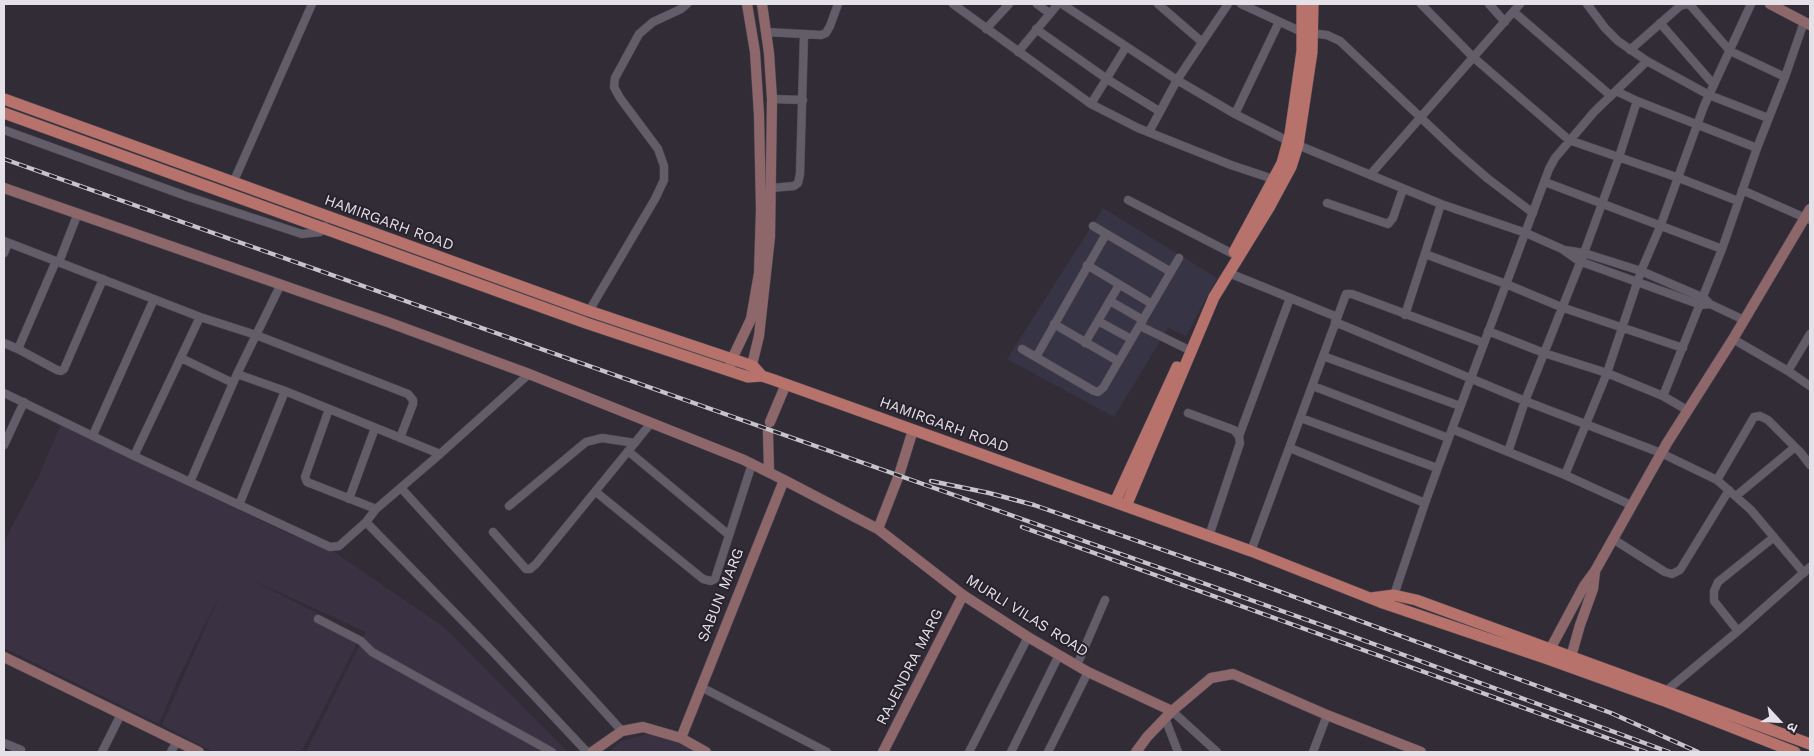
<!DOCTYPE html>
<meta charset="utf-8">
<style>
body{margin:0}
#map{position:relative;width:1814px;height:756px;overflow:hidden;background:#322c37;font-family:"Work Sans","Noto Sans Devanagari",sans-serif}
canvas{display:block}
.frame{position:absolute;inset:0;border:5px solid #e4e1e8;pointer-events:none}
.north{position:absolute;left:1754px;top:696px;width:50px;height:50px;-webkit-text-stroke:4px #28222d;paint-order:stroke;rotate:115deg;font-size:14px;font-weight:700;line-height:20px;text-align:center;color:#e4e1e8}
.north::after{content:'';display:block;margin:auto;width:18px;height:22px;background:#e4e1e8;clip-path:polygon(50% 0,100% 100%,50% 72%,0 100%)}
</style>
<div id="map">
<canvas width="1814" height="756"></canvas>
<div class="frame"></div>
<div class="north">उ</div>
</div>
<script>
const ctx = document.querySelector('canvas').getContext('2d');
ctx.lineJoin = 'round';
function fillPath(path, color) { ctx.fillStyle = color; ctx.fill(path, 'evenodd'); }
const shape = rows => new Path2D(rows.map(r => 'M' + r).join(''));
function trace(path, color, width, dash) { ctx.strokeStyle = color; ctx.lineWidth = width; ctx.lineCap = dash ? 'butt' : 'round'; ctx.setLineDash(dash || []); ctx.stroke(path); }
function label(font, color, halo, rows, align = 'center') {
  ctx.font = font + ' "Work Sans",sans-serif'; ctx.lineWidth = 4; ctx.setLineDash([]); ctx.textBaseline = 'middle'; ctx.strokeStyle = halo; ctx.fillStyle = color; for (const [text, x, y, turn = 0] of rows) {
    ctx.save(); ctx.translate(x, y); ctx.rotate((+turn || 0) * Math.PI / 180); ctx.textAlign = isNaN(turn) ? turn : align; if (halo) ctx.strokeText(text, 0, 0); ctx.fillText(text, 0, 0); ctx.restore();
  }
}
const commercial = shape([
 [1103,208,1217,278,1186,336,1168,328,1114,417,1007,359]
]);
const built = shape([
 [61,425,289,534,331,550,444,627,568,752,306,752,366,632,248,578,361,636,301,752,213,752,162,725,221,592,178,679,159,724,4,648,4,542,38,477],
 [647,734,677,740,703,752,609,752,621,741]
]);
const street = shape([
 [953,4,1091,104,1138,128,1231,165,1273,179],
 [1037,4,1049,13],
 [1062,4,1177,80,1235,114,1288,141,1441,204,1526,233,1562,249,1579,261,1701,305,1710,304],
 [1158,4,1202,42],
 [1241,4,1302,32,1327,35,1340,41,1456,151,1487,178,1533,213],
 [1421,4,1473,57,1569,140,1679,178,1738,201],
 [1489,4,1505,22],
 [1587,4,1605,28,1618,41,1647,61],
 [1687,4,1691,6,1730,51,1785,77],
 [1514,12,1611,96],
 [1660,23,1714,85],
 [986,29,1009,4],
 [1036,29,1107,79,1159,111],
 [766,32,821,35,826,33,830,26,838,4],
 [1630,50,1680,6,1687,4],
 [1018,52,1058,4],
 [1616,91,1637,101,1757,148],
 [772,99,803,100],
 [1091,104,1126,47],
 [1235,114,1279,22],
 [4,130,186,196,302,234,320,232,325,226],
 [1149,132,1177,80,1228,4],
 [1370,175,1520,4],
 [1545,182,1722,249],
 [233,183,312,4],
 [771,188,794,186,798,183,800,174,804,34],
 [1742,190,1810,220],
 [1128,200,1233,254],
 [1327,203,1388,224,1393,218,1403,189],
 [1093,226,1171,272],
 [4,241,200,317,256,335,408,394,413,400,413,404,400,438],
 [1564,250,1584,253,1641,271,1704,298,1710,304,1744,320],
 [4,253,8,243],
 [1425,254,1506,284,1561,307,1683,348],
 [59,262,78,213],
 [1087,265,1152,304],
 [1229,273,1337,317],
 [281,284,237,374,285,391,440,454],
 [1110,301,1143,320],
 [589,311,655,199,664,180,664,166,658,149,620,98,614,87,615,78,639,34,653,22,681,9,687,4],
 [1405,315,1441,204],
 [1098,321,1131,339],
 [1335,322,1525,401,1661,453,1717,480,1751,510,1804,573],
 [1054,324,1118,361],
 [1140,326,1185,348],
 [1488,331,1544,353,1607,373,1663,396,1687,410],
 [1733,339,1788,371,1810,386],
 [4,343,18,349,56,261],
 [1085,343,1119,285],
 [18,349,57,370,61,371,64,369,103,279],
 [1022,349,1094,391,1098,392,1103,388,1179,258],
 [1323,356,1460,406],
 [1036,357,1106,234],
 [181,358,233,383],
 [1788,371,1810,334],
 [1313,386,1448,438],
 [4,393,134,456,330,547,339,546,366,522,376,509,440,454,529,374],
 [1663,396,1722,249,1757,148,1785,77,1804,22],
 [329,409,305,477,307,482,376,509],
 [1188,413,1234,430,1239,436,1240,443,1209,536],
 [1301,418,1437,468],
 [1452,429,1549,169,1555,158,1594,112,1647,61,1709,95,1768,118],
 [93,435,154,299],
 [1239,436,1290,298],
 [4,445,24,402],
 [1290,448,1425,503],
 [628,451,729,535],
 [1508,452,1525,401,1584,253,1619,157,1637,101],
 [134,456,200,317],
 [1717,480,1754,417,1760,416,1768,420,1801,453,1810,465],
 [190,482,237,374],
 [401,488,622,731],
 [596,492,703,579,711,581,715,579,752,464],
 [1736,496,1795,447],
 [349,499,375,428],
 [239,505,285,391],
 [1631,505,1565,475,1607,373,1641,271,1660,227,1704,106,1751,4],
 [509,506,586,442,602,438,635,443],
 [366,522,494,653,587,752],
 [493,532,526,569,530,569,536,564,651,423],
 [1613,539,1665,572,1672,574,1680,570,1729,490],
 [1251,551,1346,294,1352,294,1484,343],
 [1393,598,1425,503,1452,429,1565,475],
 [318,619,361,641,372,652,552,752],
 [1738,631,1714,601,1714,591,1718,582,1774,537],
 [1077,665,1105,600],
 [701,687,827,752],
 [1666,691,1738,631,1810,567],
 [1172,711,1217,752],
 [1165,718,1178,752],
 [4,743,21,750],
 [102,752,121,714],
 [171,752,177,741],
 [969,752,1028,637],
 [1011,752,1059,655],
 [1048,752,1088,672],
 [1313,752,1327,715]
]);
const secondary = shape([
 [1770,4,1810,25],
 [4,188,385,321,529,374,744,460,784,480,681,738],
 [730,367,732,359,751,319,759,273,761,210,759,115,755,52,747,4],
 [750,373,759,336,770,237,772,99,769,53,762,4],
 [770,422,786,384],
 [768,432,769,471],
 [784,480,878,529,963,595,1028,637,1088,672,1172,711],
 [878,529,899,475,913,430],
 [1547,655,1584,586,1595,571,1667,443,1733,339,1810,209],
 [4,657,199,752],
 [1569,664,1580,625,1593,589,1595,572],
 [592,752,622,731,643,727,681,738,706,752],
 [883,752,963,595],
 [1136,752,1147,737,1172,711,1211,678,1233,674,1327,715,1421,752]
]);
const primary = shape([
 [4,99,589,311,753,366,762,376],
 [4,113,586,323,748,377,762,376,774,380,1251,551,1380,602,1545,658,1662,700,1795,752],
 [1234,252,1282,163,1290,134,1302,51,1302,4],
 [1115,502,1177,367],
 [1126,506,1214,297,1270,206,1291,167,1298,145,1312,52,1313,4],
 [1371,598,1394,595,1416,600,1810,744]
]);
const rail = shape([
 [4,159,1330,628,1669,752],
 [931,481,989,493,1034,505,1232,574,1611,713,1698,752],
 [1022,527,1646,752]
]);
const streetNames = [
 ["HAMIRGARH ROAD",389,223,20],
 ["HAMIRGARH ROAD",944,425,20],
 ["SABUN MARG",721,595,-68],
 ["MURLI VILAS ROAD",1027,616,32],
 ["RAJENDRA MARG",910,667,-63]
];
fillPath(commercial, '#363445');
fillPath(built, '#3a3143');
trace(street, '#4e4953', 9);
trace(secondary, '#4e4953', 11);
trace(primary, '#4e4953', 12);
trace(street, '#635c69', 8);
trace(secondary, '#8d676a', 10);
trace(primary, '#b7726b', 11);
trace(rail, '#c8c4cc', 4.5);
trace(rail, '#28222d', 2.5, [8]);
label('15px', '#e4e1e8', '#28222d', streetNames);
</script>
